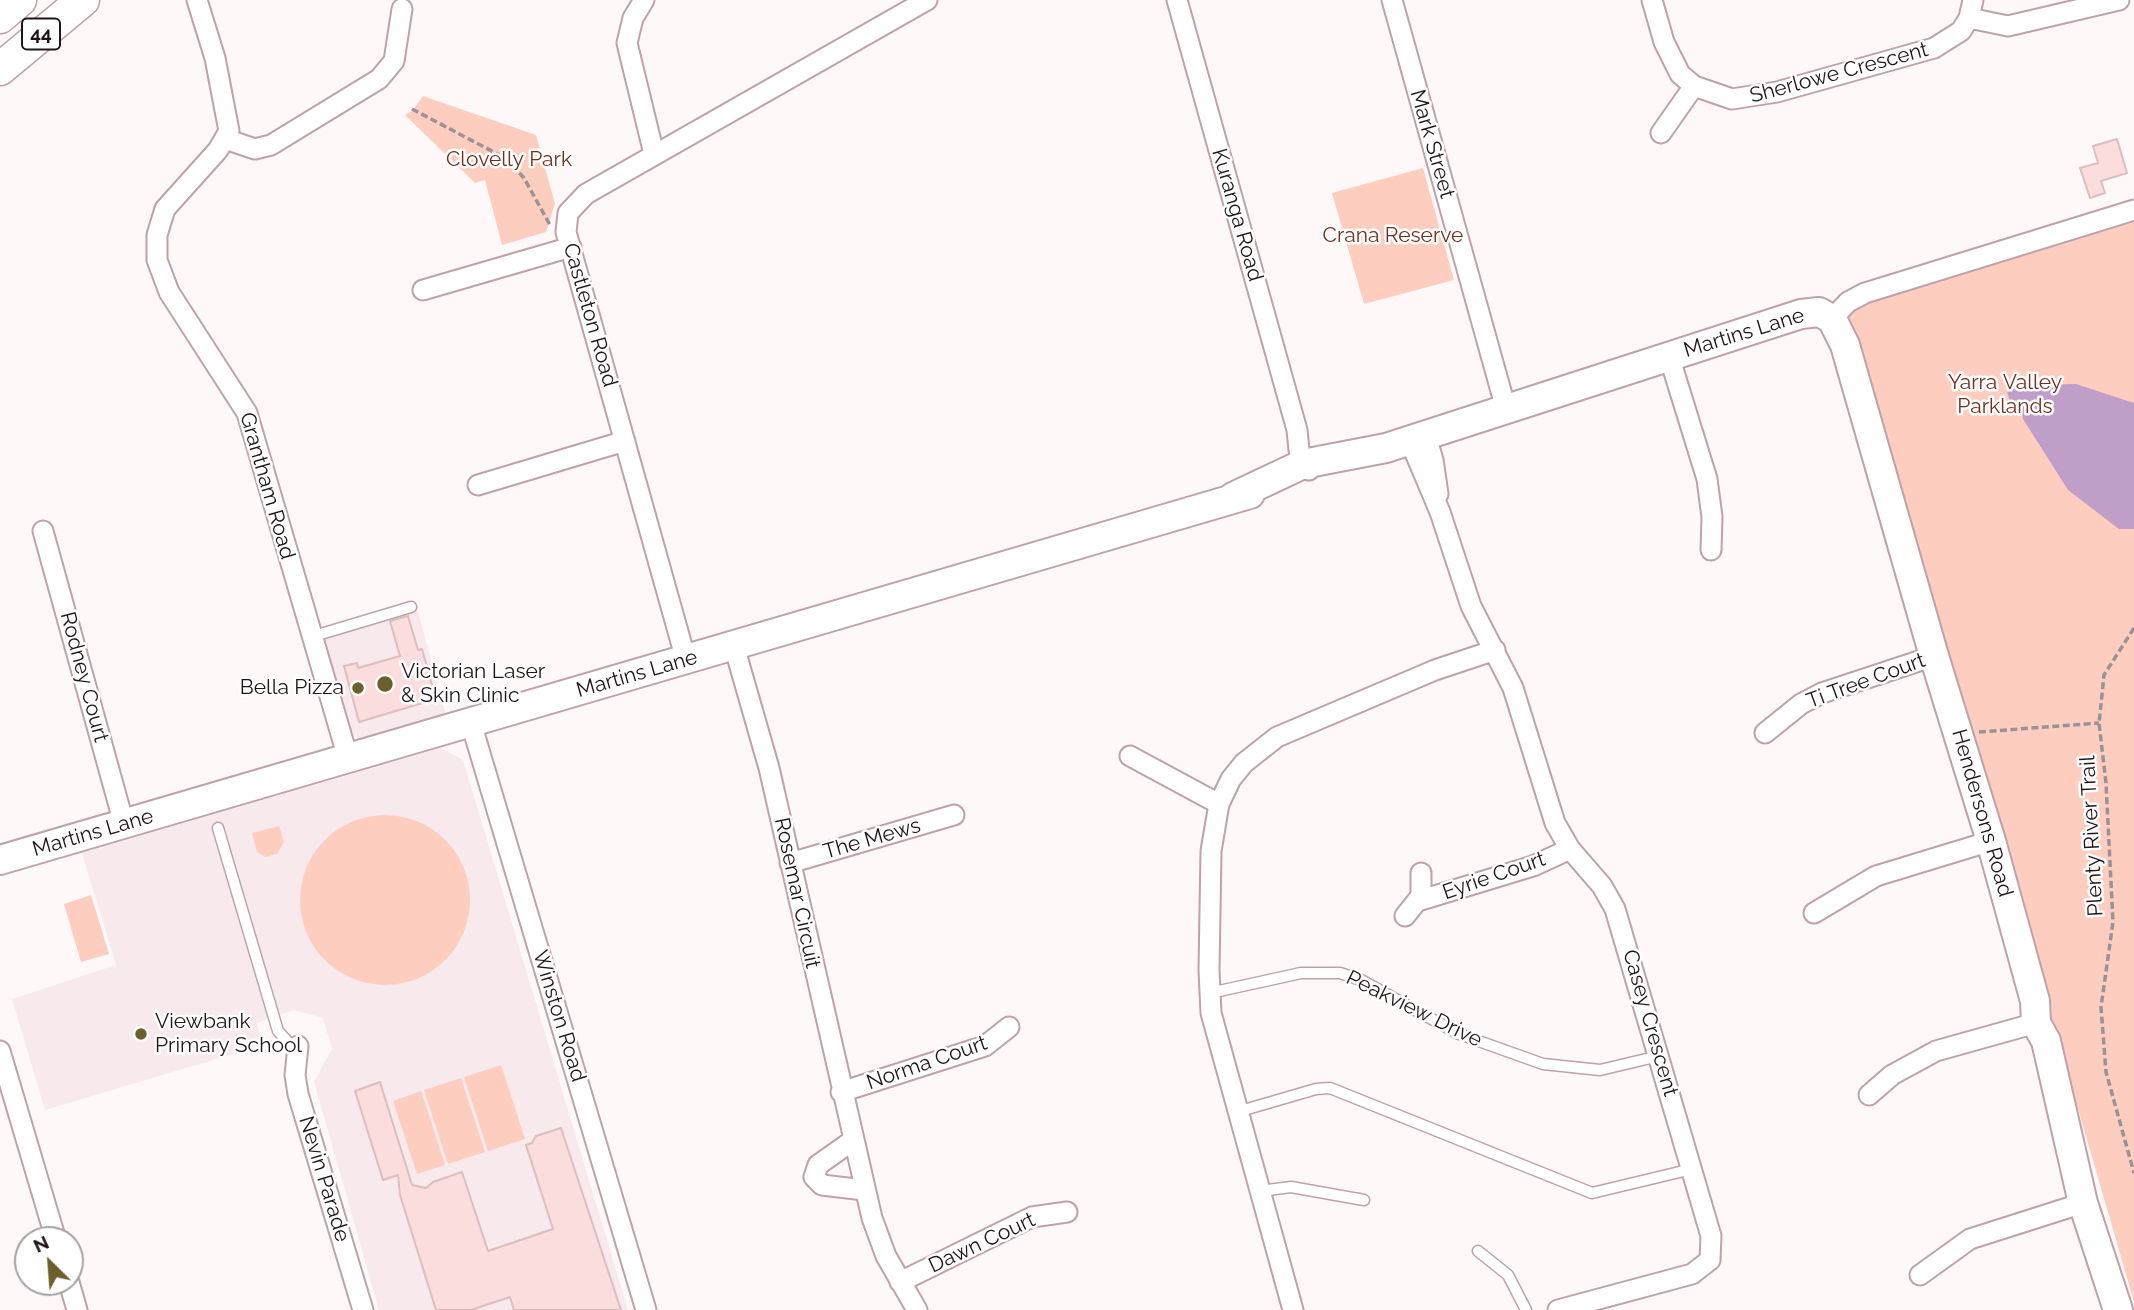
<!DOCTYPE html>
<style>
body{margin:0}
#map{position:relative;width:2134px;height:1310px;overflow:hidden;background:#fef8f9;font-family:Raleway,sans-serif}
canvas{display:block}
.north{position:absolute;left:14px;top:1226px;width:70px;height:70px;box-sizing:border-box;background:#fff;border:2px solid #a5a1a3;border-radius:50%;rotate:335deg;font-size:19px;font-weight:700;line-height:28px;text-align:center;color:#1f1518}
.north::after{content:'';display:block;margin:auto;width:24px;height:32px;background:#6b5f2c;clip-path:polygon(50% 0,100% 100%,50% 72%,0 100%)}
</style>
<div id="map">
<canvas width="2134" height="1310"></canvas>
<div class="north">N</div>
</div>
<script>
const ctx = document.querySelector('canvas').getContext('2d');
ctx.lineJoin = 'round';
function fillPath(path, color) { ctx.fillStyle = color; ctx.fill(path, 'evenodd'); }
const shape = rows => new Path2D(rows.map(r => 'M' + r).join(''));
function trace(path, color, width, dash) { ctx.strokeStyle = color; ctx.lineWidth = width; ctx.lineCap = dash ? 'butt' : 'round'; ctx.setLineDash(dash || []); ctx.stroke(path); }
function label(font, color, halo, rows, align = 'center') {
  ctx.font = font + ' Raleway,sans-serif'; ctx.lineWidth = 5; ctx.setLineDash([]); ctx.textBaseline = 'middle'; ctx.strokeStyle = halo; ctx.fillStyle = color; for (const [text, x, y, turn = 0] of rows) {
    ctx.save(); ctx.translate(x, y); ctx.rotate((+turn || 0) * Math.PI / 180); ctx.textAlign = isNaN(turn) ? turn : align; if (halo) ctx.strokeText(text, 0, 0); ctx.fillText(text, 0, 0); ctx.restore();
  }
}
const built = shape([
 [415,601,447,719,360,741,349,729,320,629],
 [441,748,463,760,628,1310,379,1310,314,1082,332,1049,323,1018,294,1010,257,1023,263,1045,45,1110,12,999,116,965,82,853]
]);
const green = shape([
 [423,96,536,135,555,204,546,232,502,245,485,180,475,183,405,115,413,110],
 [1423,168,1454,280,1364,304,1332,193],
 [2134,221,2134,1302,1849,319,1849,312,1865,301],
 '300 900a85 85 0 1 1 170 0a85 85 0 1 1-170 0Z',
 [279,826,284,842,277,854,265,857,257,852,252,833],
 [91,895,109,954,81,962,64,904],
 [501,1065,525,1139,488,1151,464,1077],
 [461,1078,485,1152,448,1164,424,1090],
 [421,1091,445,1165,417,1174,393,1101]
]);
const water = shape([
 [2076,384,2134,403,2134,529,2119,529,2068,490,2023,419,2021,409,2011,404,2007,392,2022,385]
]);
const building = shape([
 [2117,139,2127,173,2101,181,2105,193,2090,198,2080,168,2098,163,2093,146,2117,139],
 [408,616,418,650,422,649,436,699,359,722,344,666,357,663,358,668,400,656,390,621,408,616],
 [380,1082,412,1185,426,1188,433,1182,462,1172,488,1251,553,1229,526,1145,532,1143,536,1136,561,1128,621,1310,514,1310,510,1297,471,1310,436,1310,400,1195,398,1175,383,1180,355,1091,380,1082]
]);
const path = shape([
 [412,109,507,159,524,178,550,225],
 [2134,628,2104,675,2099,723,2106,783,2113,922,2101,1007,2106,1072,2134,1173],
 [1979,732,2099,723]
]);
const lane = shape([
 [314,636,411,607],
 [218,828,278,1031,288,1042,298,1046],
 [1210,993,1301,973,1340,973,1361,980,1459,1034,1543,1064,1600,1070,1659,1056],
 [1237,1112,1316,1089,1330,1088,1592,1193,1692,1169],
 [1260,1191,1291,1187,1364,1200],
 [1478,1251,1508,1275,1526,1310]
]);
const street = shape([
 [197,0,215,58,229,131,218,150,165,209,157,235,157,260,169,292,247,413,348,758],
 [644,0,633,18,627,43,654,154],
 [1177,0,1297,430,1299,450,1303,464,1309,470],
 [1392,0,1506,409],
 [1652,0,1664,42,1680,74,1694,86,1732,99,1777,92,1934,48,1961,31,1969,18,1973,0],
 [1969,18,2008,26,2119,0],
 [1661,133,1694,86],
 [225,139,255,149,271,145,379,79,394,61,402,9],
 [423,290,571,247],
 [1832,319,1848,302,1865,293,2134,210],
 [1669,356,1707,479,1712,517,1711,550],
 [1426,436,1433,460,1438,494],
 [1410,441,1440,512,1471,606,1513,688,1555,823,1570,849,1602,886,1615,909,1711,1236,1710,1260,1692,1274,1558,1310],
 [478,485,625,441],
 [43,531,124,824],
 [734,646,769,768,872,1218,886,1256,917,1310],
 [686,660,566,232,568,213,586,194,927,0],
 [471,723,646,1310],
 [1765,733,1801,704,1822,693,1934,656],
 [1130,756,1219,804],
 [790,863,954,815],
 [1418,901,1533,866,1570,849],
 [1814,913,1876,876,1991,841],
 [1405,916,1421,896,1421,873],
 [298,1046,295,1075,298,1094,363,1310],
 [0,1051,56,1240],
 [841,1092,985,1046,1009,1027],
 [1869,1095,1892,1075,1936,1051,2036,1023],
 [852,1141,818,1165,814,1177,822,1185,864,1190],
 [1920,1275,1970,1239,2083,1203],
 [69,1282,77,1310],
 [900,1282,1032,1217,1067,1212],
 [1293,1310,1211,1013,1209,970,1211,851,1219,804,1231,779,1244,763,1277,737,1435,670,1495,650]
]);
const secondary = shape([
 [1233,497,1303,464,1386,448,1801,314,1819,312,1832,319,1845,345,1934,656,1991,841,2035,1001,2036,1023,2046,1041,2083,1203,2118,1310],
 [0,860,1250,494]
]);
const primary = shape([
 [0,17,20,0],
 [0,69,83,0]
]);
const markers = [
 [385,684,9,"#6b5f2c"],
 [358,688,7,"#6b5f2c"],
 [141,1034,7,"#6b5f2c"]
];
const shields = [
 [41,34,38]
];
const shieldNames = [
 ["44",41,34]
];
const streetNames = [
 ["Sherlowe Crescent",1839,73,-15],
 ["Mark Street",1432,144,74],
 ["Kuranga Road",1237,215,74],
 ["Castleton Road",590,315,74],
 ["Martins Lane",1744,333,-17],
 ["Grantham Road",267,486,74],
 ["Martins Lane",637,674,-16],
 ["Rodney Court",84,677,75],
 ["Ti Tree Court",1866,681,-20],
 ["Hendersons Road",1982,813,74],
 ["Martins Lane",93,833,-16],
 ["Plenty River Trail",2092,836,-93],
 ["The Mews",872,839,-16],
 ["Eyrie Court",1494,876,-19],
 ["Rosemar Circuit",797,893,78],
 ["Peakview Drive",1414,1009,26],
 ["Winston Road",559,1016,73],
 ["Casey Crescent",1650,1023,74],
 ["Norma Court",927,1063,-19],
 ["Nevin Parade",324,1179,73],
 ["Dawn Court",982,1243,-25]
];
const parkNames = [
 ["Clovelly Park",509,160],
 ["Crana Reserve",1393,236],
 ["Yarra Valley",2005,383],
 ["Parklands",2005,407]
];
const poiNames = [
 ["Victorian Laser",401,672],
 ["& Skin Clinic",401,696],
 ["Bella Pizza",344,688,"right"],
 ["Viewbank",155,1022],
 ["Primary School",155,1046]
];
fillPath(built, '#f8e9ed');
fillPath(green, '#fdcec0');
fillPath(water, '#bf9fc8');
fillPath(building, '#fbdddd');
trace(building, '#dbbebe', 2);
trace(lane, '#bea2aa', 13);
trace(street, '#bea2aa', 23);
trace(secondary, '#bea2aa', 32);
trace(primary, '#bea2aa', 35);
trace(path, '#9a9294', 3.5, [7, 3.5]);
trace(lane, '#fff', 10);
trace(street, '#fff', 19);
trace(secondary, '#fff', 28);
trace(primary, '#fff', 32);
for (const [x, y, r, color] of markers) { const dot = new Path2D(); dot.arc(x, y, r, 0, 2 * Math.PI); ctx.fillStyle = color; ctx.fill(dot); trace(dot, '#fff', 2.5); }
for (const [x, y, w] of shields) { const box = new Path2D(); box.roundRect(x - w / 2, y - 15.5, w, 31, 5); ctx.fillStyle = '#fff'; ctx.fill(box); trace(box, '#1f1518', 2); }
label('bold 19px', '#1f1518', null, shieldNames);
label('21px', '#1f1518', '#fff', streetNames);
label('21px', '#70301c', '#fff', parkNames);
label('21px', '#1f1518', '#fff', poiNames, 'left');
</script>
